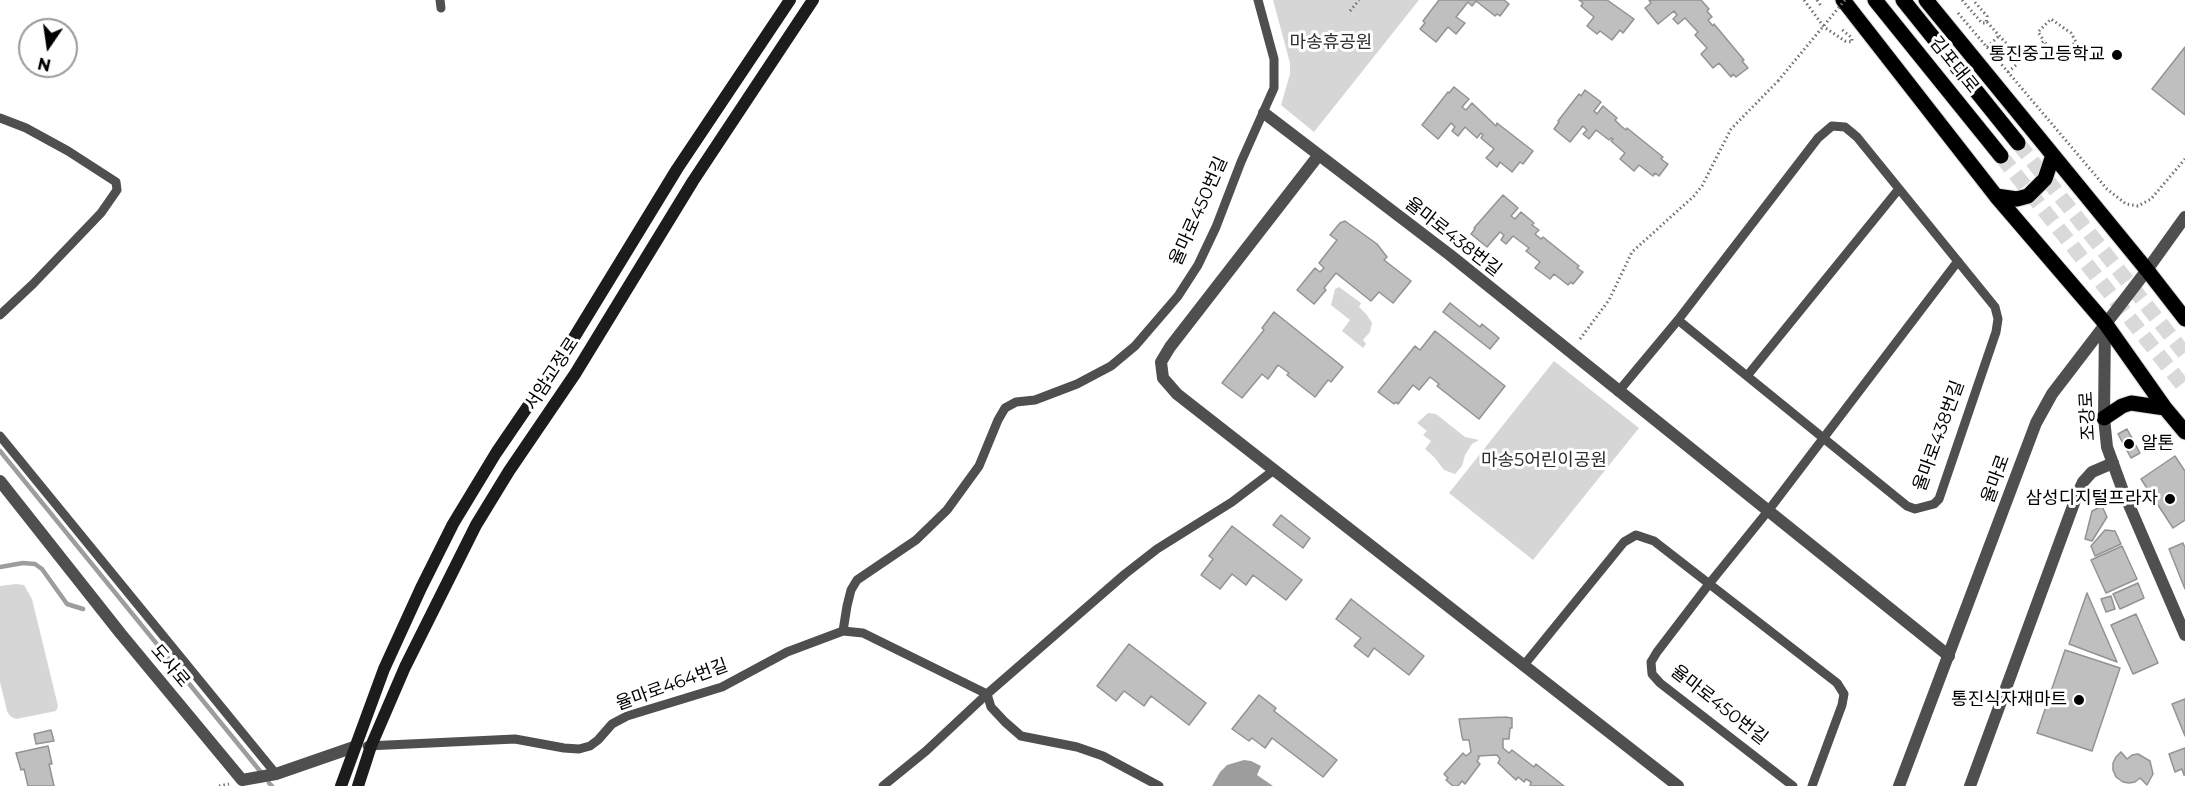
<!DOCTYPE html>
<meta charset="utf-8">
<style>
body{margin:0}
#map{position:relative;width:2185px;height:786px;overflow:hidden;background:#fff;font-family:Montserrat,sans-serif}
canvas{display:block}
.north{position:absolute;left:18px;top:18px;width:60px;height:60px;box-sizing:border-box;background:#fff;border:2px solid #999;border-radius:50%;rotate:193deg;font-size:16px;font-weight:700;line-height:24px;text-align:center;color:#000}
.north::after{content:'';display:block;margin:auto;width:21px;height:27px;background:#000;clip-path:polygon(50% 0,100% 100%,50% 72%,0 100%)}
</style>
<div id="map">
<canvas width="2185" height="786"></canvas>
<div class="north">N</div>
</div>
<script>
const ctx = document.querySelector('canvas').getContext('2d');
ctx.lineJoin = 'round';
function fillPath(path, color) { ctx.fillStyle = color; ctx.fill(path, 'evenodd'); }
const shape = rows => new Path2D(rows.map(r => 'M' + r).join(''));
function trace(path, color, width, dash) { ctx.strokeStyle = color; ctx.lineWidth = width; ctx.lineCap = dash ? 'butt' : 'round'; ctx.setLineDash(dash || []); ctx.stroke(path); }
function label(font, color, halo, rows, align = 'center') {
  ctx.font = font + ' Montserrat,"Noto Sans KR",sans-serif'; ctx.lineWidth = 6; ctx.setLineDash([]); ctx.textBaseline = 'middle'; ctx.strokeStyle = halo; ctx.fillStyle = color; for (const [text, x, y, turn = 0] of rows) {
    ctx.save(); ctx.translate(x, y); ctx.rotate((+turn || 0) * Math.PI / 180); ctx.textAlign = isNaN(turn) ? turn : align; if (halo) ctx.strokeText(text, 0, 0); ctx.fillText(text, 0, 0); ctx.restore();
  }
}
const green = shape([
 [1273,0,1419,0,1314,132,1281,105,1290,74,1290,63],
 [1339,287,1361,303,1359,307,1367,315,1372,323,1370,332,1363,340,1366,344,1363,348,1342,331,1350,320,1331,305,1335,289],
 [1554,361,1639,428,1533,560,1449,493],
 [1428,413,1436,414,1465,437,1479,440,1472,444,1465,455,1462,466,1455,474,1444,470,1435,458,1425,449,1431,441,1423,435,1427,431,1417,423],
 [16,584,24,585,32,599,58,706,56,711,16,719,10,716,7,711,0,682,0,586]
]);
const water = shape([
 [1244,760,1251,761,1261,766,1257,775,1273,786,1212,786,1220,772,1227,765]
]);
const stream = shape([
 [0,451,260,771],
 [0,567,23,563,35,564,42,569,67,604,83,609],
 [269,783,272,786]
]);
const building = shape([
 [1439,0,1504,0,1509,4,1500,16,1497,14,1495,16,1476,1,1472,6,1468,2,1456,17,1465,23,1456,34,1448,27,1436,42,1420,29,1425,23,1423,21,1439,0],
 [1579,0,1607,0,1634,19,1623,33,1620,30,1612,40,1600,31,1597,34,1587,26,1594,17,1581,6,1583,3,1579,0],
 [1701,0,1709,9,1707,11,1712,17,1708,20,1713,26,1714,24,1744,60,1742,61,1748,68,1736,77,1733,74,1731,77,1719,63,1713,68,1701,54,1707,48,1695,35,1698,32,1685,18,1678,24,1673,19,1677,15,1674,11,1658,24,1645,8,1651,3,1649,0,1701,0],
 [2185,47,2185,115,2152,89,2185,47],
 [1454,87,1469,99,1462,107,1466,110,1472,103,1496,126,1497,123,1533,151,1523,164,1520,162,1512,172,1500,162,1497,167,1486,158,1494,149,1481,138,1483,135,1481,133,1477,138,1465,127,1458,136,1452,131,1455,127,1451,123,1438,139,1422,125,1448,92,1449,93,1454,87],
 [1585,90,1601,102,1594,111,1597,114,1603,106,1617,118,1615,120,1621,126,1626,130,1627,128,1663,157,1661,159,1668,164,1659,176,1655,173,1653,176,1639,165,1634,171,1620,159,1625,153,1611,141,1613,139,1611,138,1609,140,1596,130,1589,139,1583,134,1587,130,1583,126,1570,142,1554,129,1559,122,1558,121,1579,94,1581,96,1585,90],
 [1503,195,1518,208,1511,216,1515,219,1521,212,1534,223,1532,225,1539,230,1535,234,1541,239,1543,237,1579,266,1577,268,1583,272,1573,284,1571,282,1568,285,1554,274,1550,279,1535,268,1540,262,1526,251,1529,248,1513,236,1506,244,1501,240,1504,235,1500,232,1487,247,1471,234,1475,229,1474,228,1503,195],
 [1345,221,1377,244,1387,257,1384,260,1411,281,1393,303,1379,292,1371,301,1336,273,1324,288,1326,290,1314,304,1297,290,1315,268,1320,272,1324,268,1319,263,1337,240,1330,235,1340,223,1345,221],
 [1450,303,1480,327,1482,324,1499,338,1490,349,1443,312,1450,303],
 [1274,312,1343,367,1331,382,1328,380,1315,397,1287,375,1289,373,1278,365,1268,379,1262,374,1242,398,1222,383,1264,330,1262,328,1274,312],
 [1435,331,1505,386,1479,419,1437,386,1439,384,1430,377,1419,390,1413,385,1398,404,1396,402,1394,404,1378,392,1415,346,1420,350,1435,331],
 [2127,429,2140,453,2131,458,2118,434,2127,429],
 [2175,456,2185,471,2185,520,2173,528,2141,479,2175,456],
 [2102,506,2107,517,2092,541,2085,539,2092,511,2102,506],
 [1281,515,1310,538,1303,548,1273,525,1281,515],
 [1232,526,1302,580,1286,600,1253,575,1246,585,1232,574,1220,589,1201,575,1213,559,1209,556,1232,526],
 [2105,530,2115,531,2121,544,2095,556,2091,546,2105,530],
 [2183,543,2185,548,2185,589,2169,549,2183,543],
 [2122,546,2137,579,2106,593,2091,560,2122,546],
 [2138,583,2144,598,2120,609,2113,594,2138,583],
 [2087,593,2117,662,2069,644,2087,593],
 [2111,596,2115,609,2106,612,2101,599,2111,596],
 [1351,599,1424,656,1409,675,1374,648,1368,657,1354,646,1361,638,1336,619,1351,599],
 [2136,614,2158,663,2133,674,2111,625,2136,614],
 [1129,644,1206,703,1189,725,1151,696,1144,706,1124,691,1116,701,1097,686,1129,644],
 [2065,650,2120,668,2092,751,2037,733,2065,650],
 [1259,695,1276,708,1274,711,1337,760,1323,777,1272,738,1265,748,1252,738,1249,741,1232,729,1259,695],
 [2185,699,2185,736,2172,704,2185,699],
 [1505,717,1512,718,1512,728,1510,728,1509,739,1503,739,1503,748,1509,753,1512,750,1534,767,1536,764,1564,786,1530,786,1531,782,1526,779,1524,782,1518,777,1516,780,1498,763,1500,759,1497,755,1478,756,1479,758,1477,761,1480,764,1465,784,1462,781,1458,786,1453,786,1446,780,1448,778,1444,774,1463,753,1466,756,1471,752,1469,740,1463,740,1462,737,1459,719,1505,717],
 [51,730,54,741,36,744,34,734,51,730],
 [48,746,52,764,49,764,54,786,28,786,24,769,21,770,16,753,48,746],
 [2185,748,2185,775,2184,775,2182,769,2175,772,2169,754,2185,748],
 [2121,752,2127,759,2132,755,2138,754,2150,761,2153,774,2147,785,2140,778,2135,782,2129,783,2123,782,2116,777,2113,770,2113,763,2116,757,2121,752]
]);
const primaryTunnel = shape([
 [2018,143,2185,354],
 [2001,156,2185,388]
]);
const path = shape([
 [1804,0,1824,27,1845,41,1852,42,1852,38,1840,28],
 [1817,0,1821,6],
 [1962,0,1982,23,1986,23,1987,16,1973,0],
 [1350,11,1359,0],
 [1958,13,2107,189,2126,204,2138,206,2151,199,2185,159],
 [1987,22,2021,60],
 [1987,47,1999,36],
 [2008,72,2044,41,2057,58,2076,42,2071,33,2051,19,2038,32,2044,41],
 [1580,339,1609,300,1632,252,1694,196,1702,186,1731,129,1778,81],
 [219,786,229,784]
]);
const service = shape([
 [440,0,441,8],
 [0,118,26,128,68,151,116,182,117,190,101,213,33,284,0,315],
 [1747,376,1898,190],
 [1618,392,1678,320,1818,138,1832,126,1845,127,1857,137,1995,307,1998,319,1996,332,1939,499,1934,504,1915,509,1907,506,1678,320],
 [0,436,276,774],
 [843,631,847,606,851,590,857,580,916,540,947,510,979,466,998,420,1005,408,1016,402,1035,400,1077,384,1111,366,1135,346,1178,296,1198,265,1216,227,1241,162,1274,88,1274,59,1258,0],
 [1524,665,1624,542,1636,535,1654,541,1837,683,1844,694,1842,705,1812,786],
 [367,746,515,739,564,748,579,749,590,746,598,740,612,724,627,716,722,687,787,652,843,631,863,633,987,694,991,707,1005,722,1021,736,1077,747,1103,756,1159,786],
 [883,786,926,751,987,694,1125,574,1157,549,1232,502,1274,470],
 [1793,786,1660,683,1652,674,1651,662,1657,652,1709,584,1768,511,1958,261]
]);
const minor = shape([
 [1264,113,1450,255,1949,656],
 [1318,156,1170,347,1161,362,1163,378,1177,394,1678,786],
 [0,481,121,634,242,780,276,774,354,747],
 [1970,786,2077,495,2083,482,2092,472,2113,463]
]);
const tertiary = shape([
 [2105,323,2104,418,2107,447,2123,491,2185,635],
 [1899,786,2036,423,2052,394,2147,270,2185,217]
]);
const secondary = shape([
 [341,786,384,669,421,588,453,524,496,453,567,349,677,169,790,0],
 [358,786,371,746,405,667,476,525,509,471,575,374,693,181,813,0]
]);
const primary = shape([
 [1843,0,1996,196,2105,323,2165,408,2185,432],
 [1875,0,2001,156],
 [1903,0,2018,143],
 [1926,0,2147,270,2185,319],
 [1996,196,2017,199,2028,196,2045,179,2053,155],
 [2104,418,2122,406,2131,403,2165,408]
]);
const pathBridge = shape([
 [1778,81,1845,0]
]);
const markers = [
 [2117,55,6,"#000"],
 [2129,444,6,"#000"],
 [2170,499,6,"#000"],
 [2079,700,6,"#000"]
];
const parkNames = [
 ["마송휴공원",1331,43],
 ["마송5어린이공원",1544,461]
];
const poiNames = [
 ["통진중고등학교",2105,55],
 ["알톤",2141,444,"left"],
 ["삼성디지털프라자",2158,499],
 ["통진식자재마트",2067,700]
];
const streetNames = [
 ["김포대로",1954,65,51],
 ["율마로450번길",1199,211,-66],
 ["율마로438번길",1453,237,38],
 ["서암고정로",552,374,-57],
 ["조강로",2088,416,-93],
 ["율마로438번길",1939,436,-70],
 ["율마로",1996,479,-70],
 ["도사로",170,666,50],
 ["율마로464번길",672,685,-20],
 ["율마로450번길",1719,705,38]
];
fillPath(green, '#d6d6d6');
fillPath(water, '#9d9d9d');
trace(stream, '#9d9d9d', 4.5);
fillPath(building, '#bfbfbf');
trace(building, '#939393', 1.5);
trace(primaryTunnel, '#d9d9d9', 15, [15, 8]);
trace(primary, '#dbdbdb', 17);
trace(path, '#717171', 3, [1.5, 3]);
trace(service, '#4f4f4f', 9);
trace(minor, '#4f4f4f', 12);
trace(tertiary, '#4f4f4f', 12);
trace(secondary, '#1c1c1c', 12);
trace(primary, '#000', 15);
trace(pathBridge, '#717171', 3, [1.5, 3]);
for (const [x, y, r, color] of markers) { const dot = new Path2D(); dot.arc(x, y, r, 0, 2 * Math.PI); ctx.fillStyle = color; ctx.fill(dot); trace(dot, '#fff', 2); }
label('18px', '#2d2d2d', '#fff', parkNames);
label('18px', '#000', '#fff', poiNames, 'right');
label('18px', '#000', '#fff', streetNames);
</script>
